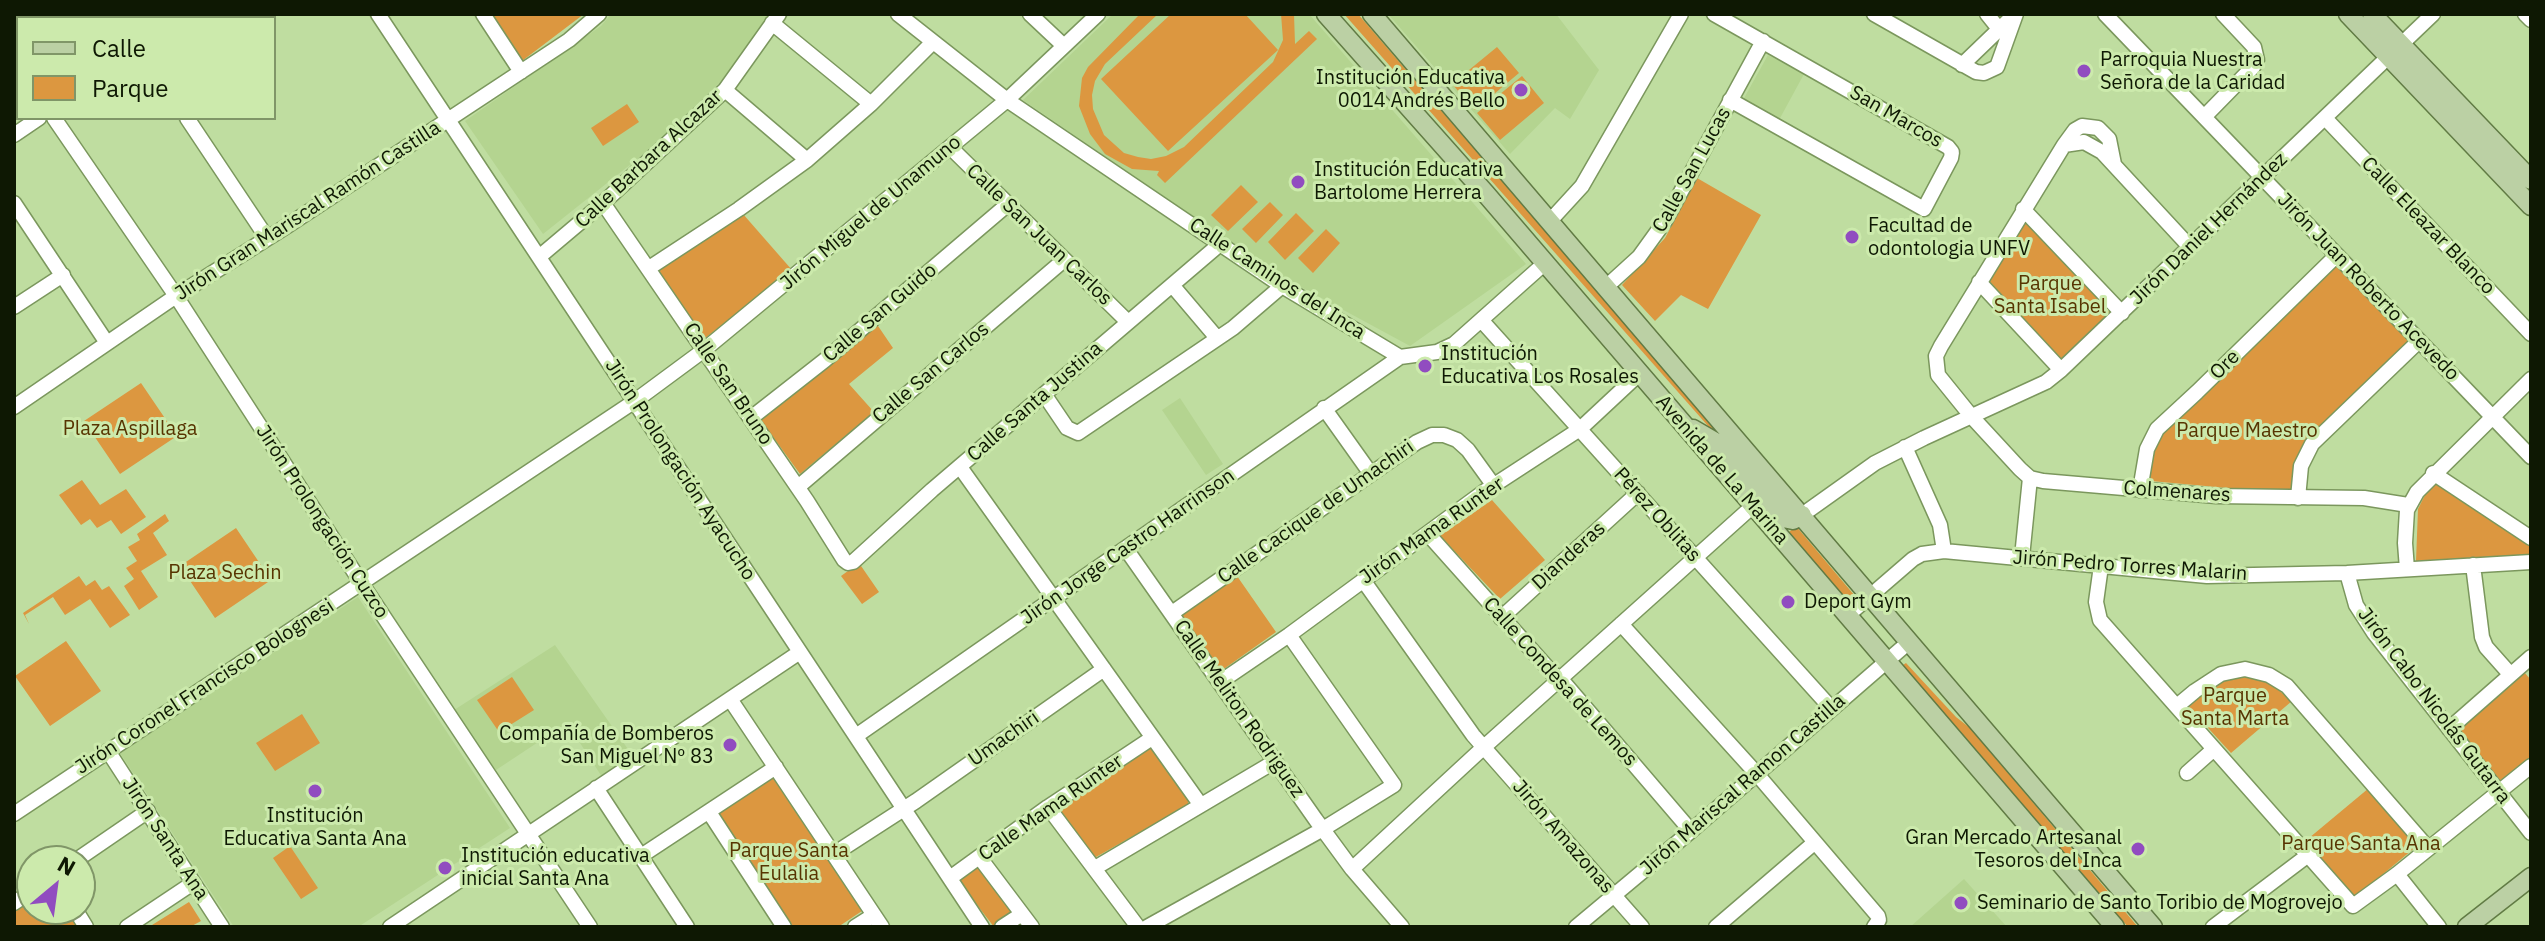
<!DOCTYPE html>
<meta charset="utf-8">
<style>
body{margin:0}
#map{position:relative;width:2545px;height:941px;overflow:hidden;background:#bfdda0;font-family:"IBM Plex Sans",sans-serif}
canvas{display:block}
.frame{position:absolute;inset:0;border:16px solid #0e1803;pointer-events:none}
.legend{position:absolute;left:16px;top:16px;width:260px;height:104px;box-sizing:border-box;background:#cceaac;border:2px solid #809668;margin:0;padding:10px 14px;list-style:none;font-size:24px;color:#0e1803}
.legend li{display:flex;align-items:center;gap:16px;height:40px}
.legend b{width:40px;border:2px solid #809668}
.north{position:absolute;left:16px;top:845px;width:80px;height:80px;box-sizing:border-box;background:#cceaac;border:2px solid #809668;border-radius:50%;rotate:29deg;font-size:22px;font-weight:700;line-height:32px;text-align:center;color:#0e1803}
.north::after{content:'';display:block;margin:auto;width:28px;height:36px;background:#914cc0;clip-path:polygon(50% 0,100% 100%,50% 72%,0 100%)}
</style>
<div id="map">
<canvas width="2545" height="941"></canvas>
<div class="frame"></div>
<ul class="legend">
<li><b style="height:10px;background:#bbd0a4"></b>Calle</li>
<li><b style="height:22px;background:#dc9740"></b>Parque</li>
</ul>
<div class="north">N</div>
</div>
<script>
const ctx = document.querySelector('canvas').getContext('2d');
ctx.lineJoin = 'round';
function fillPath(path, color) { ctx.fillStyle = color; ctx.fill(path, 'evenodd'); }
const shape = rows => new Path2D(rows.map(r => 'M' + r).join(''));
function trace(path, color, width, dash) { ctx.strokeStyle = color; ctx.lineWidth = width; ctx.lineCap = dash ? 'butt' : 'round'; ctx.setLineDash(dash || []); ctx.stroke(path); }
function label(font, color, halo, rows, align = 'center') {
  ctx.font = font + ' "IBM Plex Sans",sans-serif'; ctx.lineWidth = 6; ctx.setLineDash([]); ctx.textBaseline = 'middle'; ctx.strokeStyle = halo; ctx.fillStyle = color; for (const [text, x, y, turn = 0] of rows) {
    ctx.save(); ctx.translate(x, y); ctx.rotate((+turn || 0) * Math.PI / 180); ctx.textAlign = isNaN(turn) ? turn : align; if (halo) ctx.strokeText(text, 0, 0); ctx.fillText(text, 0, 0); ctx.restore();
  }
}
const built = shape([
 [611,14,770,14,724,78,675,129,543,234,465,121,601,26],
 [1113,14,1309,14,1526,264,1410,346,1277,274,1023,100],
 [1388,14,1556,14,1599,70,1570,119,1555,108,1510,154],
 [1768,55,1804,74,1779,120,1743,100],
 [1180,398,1223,464,1206,475,1162,410],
 [358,597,510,828,358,927,234,927,120,753],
 [555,645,637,762,606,783,567,723,496,770,451,712],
 [1964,879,2007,927,1910,927]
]);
const green = shape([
 [492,14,584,14,522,61],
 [1140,14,1158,14,1105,64,1095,81,1092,95,1093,109,1104,135,1124,153,1138,157,1151,159,1166,156,1184,147,1273,62,1283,40,1281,14,1294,14,1295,44,1309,31,1317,39,1165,183,1157,175,1159,171,1132,169,1105,154,1090,134,1079,106,1082,78,1088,67],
 [1171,14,1245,14,1278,50,1168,151,1101,79],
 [1344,14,1358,14,1786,511,1784,512],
 [1497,47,1519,73,1475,110,1452,84],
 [1522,76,1544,103,1500,140,1477,113],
 [627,104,639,122,603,146,591,128],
 [1697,178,1761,215,1708,309,1681,295,1655,321,1622,285,1665,238],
 [1241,185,1258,202,1228,231,1211,215],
 [1270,202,1283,215,1256,243,1242,229],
 [1296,213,1314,231,1285,260,1268,242],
 [743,214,792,270,704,339,658,271],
 [2024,219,2114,312,2063,361,1988,280],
 [1326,229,1340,243,1313,273,1298,258],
 [2337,264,2411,342,2313,435,2294,487,2290,492,2249,490,2151,481,2147,477,2155,440],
 [876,323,893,348,849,384,874,412,800,474,760,419],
 [141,383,177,436,120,474,84,421],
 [82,480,100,505,126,489,146,517,121,534,111,520,97,528,90,519,81,525,59,495],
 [2437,480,2531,541,2531,556,2416,561,2418,509,2428,489],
 [1492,500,1545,560,1500,599,1440,536],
 [165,514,169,521,153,533,167,555,141,571,158,597,139,610,124,586,134,579,126,568,137,561,128,547,140,540,137,534],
 [1796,526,1855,596,1848,601,1789,532],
 [236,528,271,580,215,618,180,566],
 [859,563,879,592,862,604,841,576],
 [79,576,86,586,95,580,102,590,109,586,130,615,110,628,90,599,65,615,53,597,25,615,29,624,23,613],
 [1237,576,1276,632,1221,671,1181,615],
 [66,641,101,691,50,726,15,676],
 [1906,663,1956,717,1970,728,2138,927,2128,927,1903,665],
 [2524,672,2531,680,2531,757,2499,782,2457,730],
 [2230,675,2256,677,2271,684,2292,701,2231,753,2187,705],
 [512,677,534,710,499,732,477,700],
 [302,714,320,743,275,771,256,743],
 [1149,746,1188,799,1188,805,1096,857,1089,855,1059,812,1061,806],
 [773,778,862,911,838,927,792,927,717,814],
 [2369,788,2418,845,2352,900,2303,843],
 [290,846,318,888,301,899,273,858],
 [978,866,1013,913,994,927,958,880],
 [32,899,32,909,67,909,79,927,14,927,14,911],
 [189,902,201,921,190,927,153,927,152,925]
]);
const minor = shape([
 [119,14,121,18],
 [248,14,251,18],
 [378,14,982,927],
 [483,14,521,72],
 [898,14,1007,100,1282,286,1400,357,1437,352,1454,344,1545,263],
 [1030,14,1064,46],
 [1714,14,1948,147,1952,152,1951,158,1924,209,1730,100],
 [1874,14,1976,72,1984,73,1997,67,2016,14],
 [1987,14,1999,29],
 [2105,14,2531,457],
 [2525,14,2531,20],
 [47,18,53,14],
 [202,18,208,14],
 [772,23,871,104],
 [14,38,18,35],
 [14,60,18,66],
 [1962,65,2014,15],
 [725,90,807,160],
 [2205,116,2253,67,2257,60,2254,47,2223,14],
 [54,118,176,296,362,584,590,927],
 [187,118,267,238],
 [2325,118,2531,334],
 [14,135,39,118],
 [2064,145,2075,130,2082,126,2098,128,2109,139,2114,164],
 [950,147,1128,322],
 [14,203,107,343],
 [603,203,807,501,844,560,848,563,853,562,932,490,1220,244],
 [2023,209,2122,313],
 [1549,222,1582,186,1681,14],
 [2190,247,2102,152,2084,142,2064,145,1941,346,1936,356,1938,375,1972,417,2020,469,2030,478,2043,481,2216,496,2364,498,2408,505],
 [539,257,603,203,725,90,779,14],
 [649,268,739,209,807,160,871,104,933,42],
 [1979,282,2061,370],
 [1172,285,1217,338],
 [1606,287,1639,257,1665,221,1763,41],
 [14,307,63,275],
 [1482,321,1831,708],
 [1044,394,1067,428,1078,433,1233,328,1282,286],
 [14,407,176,296,287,226,569,40,599,14],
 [1324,408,1371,474],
 [751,418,825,360,1007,205],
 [1905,447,1940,525,1944,551],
 [960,467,1200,804],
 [2433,473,2531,538],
 [798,487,1064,260],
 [2140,490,2147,449,2157,429,2197,392,2337,255],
 [2298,498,2301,466,2312,444,2419,341],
 [1802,515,1875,463,1924,438,2046,382,2061,370,2433,14],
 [1428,534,1553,674,1560,678,1691,831],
 [1126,549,1316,820,1352,869,1402,927],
 [2022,557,2030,478],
 [2473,565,2482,637,2486,647,2510,674],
 [2101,566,2096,602,2100,620,2353,906,2397,874,2531,766],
 [2407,569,2405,543,2407,510,2417,492,2531,379],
 [2347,573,2356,605,2374,633,2531,833],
 [1363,580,1473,735,1642,927],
 [1172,613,1371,474,1417,442,1432,435,1444,435,1457,440,1468,450,1494,486],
 [1847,616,1913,559,1922,554,1944,551,2207,576,2347,573,2531,562],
 [1501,618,1638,493],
 [1621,624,1756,773,1878,916,1879,920,1874,927],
 [1220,682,1289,635,1485,491,1580,429,1639,374],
 [730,699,882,927],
 [2177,706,2195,691,2221,674,2245,669,2269,675,2287,686,2428,848],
 [2449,729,2531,657],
 [856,736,1400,357],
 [108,751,222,927],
 [2187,773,2214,749],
 [596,788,687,927],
 [1048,807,1138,927],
 [709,812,784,927],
 [14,814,635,401,704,350,1007,100,1098,14],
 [834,854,916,801,1104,669],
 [641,856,776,767],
 [980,858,1032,927],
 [75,861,148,811],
 [1095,868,1274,762],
 [1352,869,1484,747,1754,505],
 [2397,874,2439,927],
 [950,878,1048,807,1152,738],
 [14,903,32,891],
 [75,909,86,927],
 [127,927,193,883],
 [390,927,800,652],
 [855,927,874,915],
 [1002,927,1022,914],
 [1147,927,1323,829,1394,785,1289,635],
 [1576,927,1691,831,1909,642],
 [1716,927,1814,843],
 [2213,927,2307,856]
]);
const major = shape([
 [1326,14,1486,194,2115,927],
 [1372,14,2153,927],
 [2348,14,2531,206],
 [2372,14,2531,180],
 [1693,429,1717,443,1783,518,1793,520,1802,515],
 [2467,927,2531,877]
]);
const markers = [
 [2084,71,8,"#914cc0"],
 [1521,90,8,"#914cc0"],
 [1298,182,8,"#914cc0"],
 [1852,237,8,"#914cc0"],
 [1425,366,8,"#914cc0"],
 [1788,602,8,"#914cc0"],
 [730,745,8,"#914cc0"],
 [315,791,8,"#914cc0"],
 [2138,849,8,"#914cc0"],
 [445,868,8,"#914cc0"],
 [1961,903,8,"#914cc0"]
];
const poiNames = [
 ["Parroquia Nuestra",2100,60],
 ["Señora de la Caridad",2100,83],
 ["Institución Educativa",1505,78,"right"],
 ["0014 Andrés Bello",1505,101,"right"],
 ["Institución Educativa",1314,170],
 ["Bartolome Herrera",1314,193],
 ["Facultad de",1868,226],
 ["odontologia UNFV",1868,249],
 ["Institución",1441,354],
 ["Educativa Los Rosales",1441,377],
 ["Deport Gym",1804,602],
 ["Compañía de Bomberos",714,734,"right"],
 ["San Miguel Nº 83",714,757,"right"],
 ["Institución",315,816,"center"],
 ["Educativa Santa Ana",315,839,"center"],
 ["Gran Mercado Artesanal",2122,838,"right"],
 ["Tesoros del Inca",2122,861,"right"],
 ["Institución educativa",461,856],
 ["inicial Santa Ana",461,879],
 ["Seminario de Santo Toribio de Mogrovejo",1977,903]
];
const streetNames = [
 ["San Marcos",1896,117,30],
 ["Calle Barbara Alcazar",649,159,-43],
 ["Calle San Lucas",1692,170,-61],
 ["Jirón Gran Mariscal Ramón Castilla",308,211,-33],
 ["Jirón Miguel de Unamuno",871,213,-40],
 ["Calle Eleazar Blanco",2428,226,46],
 ["Jirón Daniel Hernández",2209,229,-44],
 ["Calle San Juan Carlos",1039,235,44],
 ["Calle Caminos del Inca",1277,279,33],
 ["Jirón Juan Roberto Acevedo",2368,287,46],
 ["Calle San Guido",880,313,-40],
 ["Ore",2225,365,-45],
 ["Calle San Carlos",931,373,-40],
 ["Calle San Bruno",728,384,56],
 ["Calle Santa Justina",1035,402,-41],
 ["Jirón Prolongación Ayacucho",680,470,57],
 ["Avenida de La Marina",1722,470,49],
 ["Colmenares",2177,492,4],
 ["Calle Cacique de Umachiri",1316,512,-35],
 ["Pérez Oblitas",1657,515,48],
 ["Jirón Prolongación Cuzco",322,522,57],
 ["Jirón Mama Runter",1432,531,-35],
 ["Jirón Jorge Castro Harrinson",1128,547,-35],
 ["Dianderas",1569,556,-42],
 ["Jirón Pedro Torres Malarin",2130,566,4],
 ["Calle Condesa de Lemos",1560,682,48],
 ["Jirón Coronel Francisco Bolognesi",205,687,-33],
 ["Jirón Cabo Nicolás Gutarra",2434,706,53],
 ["Calle Meliton Rodriguez",1239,709,55],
 ["Umachiri",1004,739,-35],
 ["Jirón Mariscal Ramon Castilla",1743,785,-41],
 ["Calle Mama Runter",1051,808,-35],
 ["Jirón Amazonas",1563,837,49],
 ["Jirón Santa Ana",165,839,57]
];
const parkNames = [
 ["Parque",2050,284],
 ["Santa Isabel",2050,307],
 ["Plaza Aspillaga",130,429],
 ["Parque Maestro",2247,431],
 ["Plaza Sechin",225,573],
 ["Parque",2235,696],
 ["Santa Marta",2235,719],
 ["Parque Santa Ana",2361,844],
 ["Parque Santa",789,851],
 ["Eulalia",789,874]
];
fillPath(built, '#b4d490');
fillPath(green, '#dc9740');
trace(minor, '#7b975d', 17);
trace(major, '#617b44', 21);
trace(minor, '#fff', 14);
trace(major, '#bbd0a4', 18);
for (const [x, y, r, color] of markers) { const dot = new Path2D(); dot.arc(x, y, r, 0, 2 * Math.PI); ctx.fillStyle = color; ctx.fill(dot); trace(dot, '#cceaac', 3); }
label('20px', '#0e1803', '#cceaac', poiNames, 'left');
label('20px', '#0e1803', '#cceaac', streetNames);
label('20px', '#573401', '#cceaac', parkNames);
</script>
